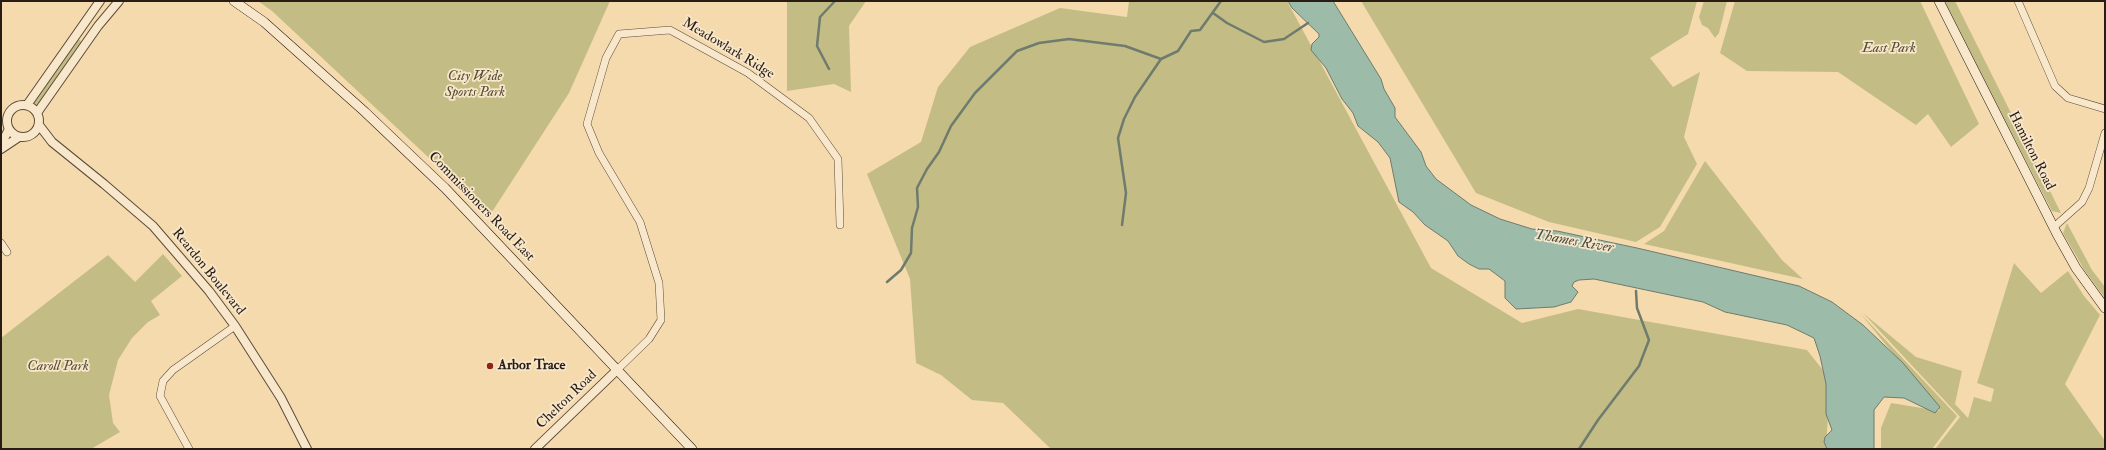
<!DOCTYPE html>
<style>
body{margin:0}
#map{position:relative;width:2106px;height:450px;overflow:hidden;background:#f5daae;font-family:"IM FELL Double Pica",serif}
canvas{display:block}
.frame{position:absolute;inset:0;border:2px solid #281c14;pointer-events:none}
</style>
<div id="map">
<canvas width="2106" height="450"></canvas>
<div class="frame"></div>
</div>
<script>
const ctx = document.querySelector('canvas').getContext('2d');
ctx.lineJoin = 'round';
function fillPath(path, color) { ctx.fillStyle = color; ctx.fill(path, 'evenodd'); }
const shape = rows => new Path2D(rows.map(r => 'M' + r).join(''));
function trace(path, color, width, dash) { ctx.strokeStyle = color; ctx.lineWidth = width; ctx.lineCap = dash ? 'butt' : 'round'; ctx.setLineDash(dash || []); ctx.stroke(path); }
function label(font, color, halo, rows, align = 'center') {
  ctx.font = font + ' "IM FELL Double Pica",serif'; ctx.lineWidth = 3.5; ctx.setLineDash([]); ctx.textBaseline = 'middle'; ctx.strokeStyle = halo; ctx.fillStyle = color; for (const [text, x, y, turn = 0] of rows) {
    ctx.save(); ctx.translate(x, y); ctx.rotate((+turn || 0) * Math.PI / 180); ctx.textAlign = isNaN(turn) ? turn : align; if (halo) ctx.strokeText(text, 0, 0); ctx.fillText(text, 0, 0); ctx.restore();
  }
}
const green = shape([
 [258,1,610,1,569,93,490,215,272,11],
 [787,1,866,1,849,26,851,92,834,84,787,91],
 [1129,1,1287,1,1431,268,1522,323,1578,309,1807,350,1830,379,1826,449,1051,449,1003,403,972,400,941,375,916,363,910,279,867,174,921,142,938,87,970,47,1060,8,1127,17],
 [1361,1,1697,1,1688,34,1650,58,1673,87,1700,72,1684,137,1697,164,1660,227,1636,242,1549,222,1476,193],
 [1704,1,1727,1,1719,33,1715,38,1708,28,1702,25,1699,17],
 [1735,1,1920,1,1979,124,1951,147,1928,114,1916,125,1838,72,1747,71,1720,53],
 [1943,1,1955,1,2061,213,2052,211],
 [78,39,81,41,81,44,37,107,31,103],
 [1705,161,1782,260,1803,279,1644,244,1664,231],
 [2067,223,2092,270,2105,287,2105,298,2085,271,2063,233],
 [163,254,182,276,151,301,160,315,148,322,132,338,118,360,109,395,113,423,120,432,91,449,1,449,1,338,108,255,135,282],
 [2014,263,2041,293,2068,271,2084,296,2100,315,2065,384,2105,441,2105,449,1935,449,1960,417,1863,313,1916,357,1962,371,1955,404,1968,418,1974,397,1991,402,1994,389,1977,383],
 [1860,313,1957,416,1932,449,1881,449,1881,428,1891,403,1940,411]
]);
const water = shape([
 [1288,1,1333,1,1381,79,1384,89,1395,108,1395,117,1421,152,1426,166,1436,179,1471,205,1500,219,1532,229,1557,231,1637,248,1799,286,1832,302,1863,325,1903,363,1940,407,1935,413,1904,398,1884,397,1874,410,1874,449,1827,449,1824,442,1825,437,1832,430,1826,414,1826,384,1820,356,1814,338,1787,325,1725,312,1703,302,1594,279,1579,280,1574,282,1572,286,1578,292,1571,302,1554,307,1516,309,1505,298,1505,281,1489,269,1479,269,1469,264,1458,256,1448,241,1425,225,1413,212,1399,202,1390,158,1378,142,1358,126,1353,113,1342,99,1326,68,1311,50,1312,44,1319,37,1319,34,1292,8,1288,1]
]);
const stream = shape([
 [1213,13,1227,23,1264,42,1284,39,1308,23],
 [829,69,817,46,820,17,835,1],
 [1122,225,1126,193,1118,138,1124,119,1135,97,1161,59],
 [887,282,901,270,911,253,912,228,918,207,917,188,927,169,939,152,951,126,975,93,1017,51,1039,43,1069,39,1125,46,1161,59,1178,51,1191,31,1200,30,1221,1],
 [1579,449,1598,420,1639,366,1649,340,1637,308,1636,291]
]);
const minor = shape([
 [2018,1,2055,86,2068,98,2105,109],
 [2054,227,2082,202,2089,188,2105,133],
 [1,243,7,252],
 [617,370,649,339,661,320,659,283,640,222,599,153,587,124,606,58,619,34,670,30,748,73,809,118,838,159,840,225],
 [189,449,160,396,163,381,173,370,235,326]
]);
const tertiary = shape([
 '7 121a16 16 0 1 1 32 0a16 16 0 1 1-32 0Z',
 [27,105,100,1],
 [37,113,98,26,119,1],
 [39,125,52,142,104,184,153,226,209,291,235,326,281,398,307,449],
 [1,145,9,129],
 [1,149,19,137],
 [535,449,617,370]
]);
const secondary = shape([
 [234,1,264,22,365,112,445,188,692,449],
 [1939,1,2057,234,2076,268,2105,308]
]);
const markers = [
 [490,366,4,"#8f2418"]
];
const streetNames = [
 ["Meadowlark Ridge",728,49,31],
 ["Hamilton Road",2031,151,63],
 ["Commissioners Road East",481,207,46],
 ["Reardon Boulevard",208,272,51],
 ["Chelton Road",567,400,-44]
];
const parkNames = [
 ["East Park",1889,49],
 ["City Wide",475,77],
 ["Sports Park",475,93],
 ["Caroll Park",58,367]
];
const poiNames = [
 ["Arbor Trace",498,366]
];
const waterNames = [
 ["Thames River",1574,242,10]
];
fillPath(green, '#c3bd85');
fillPath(water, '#9cbba9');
trace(water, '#6e7b6d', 1);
trace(stream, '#6e7b6d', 2.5);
trace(minor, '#5b4c3a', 8);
trace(tertiary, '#5b4c3a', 10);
trace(secondary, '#281c14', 10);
trace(minor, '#f8e7ca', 7);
trace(tertiary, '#f8e7ca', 8);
trace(secondary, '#f8e7ca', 9);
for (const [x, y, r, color] of markers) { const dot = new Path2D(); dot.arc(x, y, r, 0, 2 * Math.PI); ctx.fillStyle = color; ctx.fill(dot); trace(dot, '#f8e7ca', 1.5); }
label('14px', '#281c14', '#f8e7ca', streetNames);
label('italic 14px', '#564c36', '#f8e7ca', parkNames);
label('bold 14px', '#281c14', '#f8e7ca', poiNames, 'left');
label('italic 15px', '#4b4c41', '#f8e7ca', waterNames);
</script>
